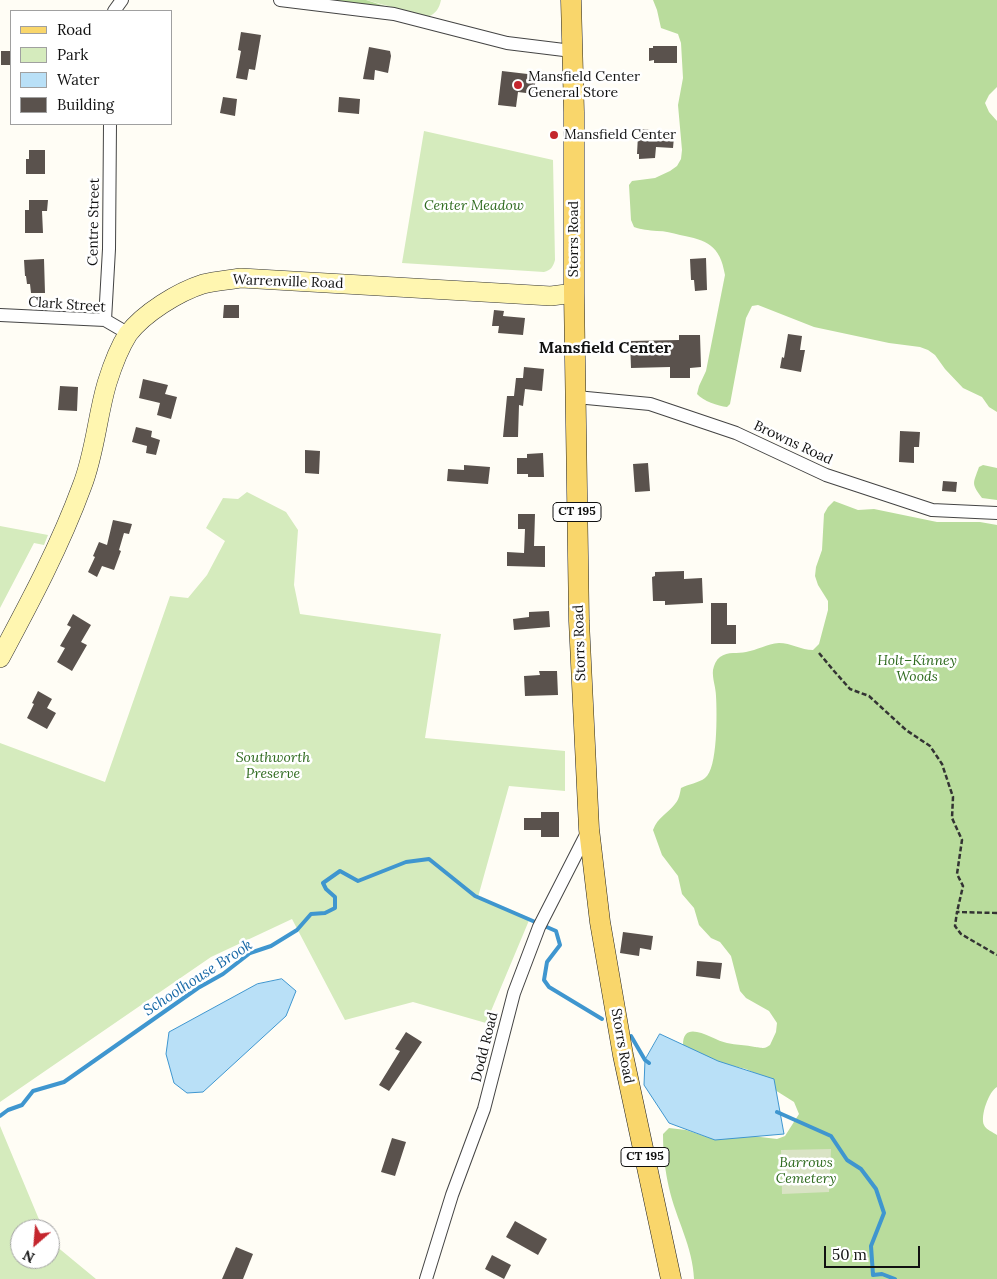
<!DOCTYPE html>
<html>
<head>
<meta charset="utf-8">
<style>
  body { margin:0 }
  #map { position:relative; width:997px; height:1279px; overflow:hidden; background:#fffdf5; font-family:Lora,serif }
  canvas { display:block }
  .legend { position:absolute; left:10px; top:10px; width:162px; height:115px; box-sizing:border-box; background:#fff; border:1px solid #a0a0a0; margin:0; padding:6px 9px; list-style:none; font-size:15px; color:#111 }
  .legend li { display:flex; align-items:center; gap:10px; height:25px }
  .legend b { width:25px; border:1px solid #a0a0a0 }
  .north { position:absolute; left:10px; top:1219px; width:50px; height:50px; box-sizing:border-box; background:#fff; border:1px solid #a0a0a0; border-radius:50%; rotate:207deg; font-size:14px; font-weight:700; line-height:20px; text-align:center; color:#111 }
  .north::after { content:''; display:block; margin:auto; width:18px; height:22px; background:#c4262e; clip-path:polygon(50% 0,100% 100%,50% 72%,0 100%) }
  .scale { position:absolute; left:824px; top:1246px; width:96px; height:22px; box-sizing:border-box; border:2px solid #111; border-top:0; padding-left:6px; font-size:15px; line-height:18px; white-space:nowrap; color:#111; -webkit-text-stroke:4px #fff; paint-order:stroke }
</style>
</head>
<body>
<div id="map">
<canvas width="997" height="1279"></canvas>
<ul class="legend">
<li><b style="height:6px;background:#f9d66b"></b>Road</li>
<li><b style="height:14px;background:#d5ebbd"></b>Park</li>
<li><b style="height:14px;background:#b9e0f7"></b>Water</li>
<li><b style="height:14px;background:#5a524d"></b>Building</li>
</ul>
<div class="north">N</div>
<div class="scale">50 m</div>
</div>
<script>
const g = document.querySelector('canvas').getContext('2d');
g.lineJoin = 'round';
function fill(path, color) {
  g.fillStyle = color;
  g.fill(path, 'evenodd');
}
function trace(path, color, width, dash) {
  g.strokeStyle = color;
  g.lineWidth = width;
  g.lineCap = dash ? 'butt' : 'round';
  g.setLineDash(dash || []);
  g.stroke(path);
}
function label(font, color, halo, rows, align = 'center') {
  g.font = font + ' Lora,serif';
  g.lineWidth = 5;
  g.setLineDash([]);
  g.textBaseline = 'middle';
  g.strokeStyle = halo;
  g.fillStyle = color;
  for (const [text, x, y, turn = 0] of rows) {
    g.save();
    g.translate(x, y);
    g.rotate((+turn || 0) * Math.PI / 180);
    g.textAlign = isNaN(turn) ? turn : align;
    if (halo) g.strokeText(text, 0, 0);
    g.fillText(text, 0, 0);
    g.restore();
  }
}
fill(new Path2D(`
  M366,0H441C439,9 436,13 428,17Z
  M424,131L553,160L555,260C553,267 551,270 544,272L402,263Z
  M247,492L286,512L298,530L294,585L300,614L441,634L425,738L565,751V791L509,786L478,897L530,918L486,1023L413,1002L345,1020L292,919L211,957L0,1102V743L105,782L170,596L188,598L207,575L225,541L206,528L223,498L238,499Z
  M0,526L48,535L44,545L34,543L0,608Z
  M0,1126L43,1229H20V1259H50V1241L96,1279H0Z`), '#d5ebbd');
fill(new Path2D(`
  M331,0H366L388,7Z
  M653,0H997V87L989,95L985,103L989,112L997,121V412L989,407L982,397L963,388L945,369L935,355L928,350L920,347L889,343L814,327L758,305L752,306L746,318L730,404L727,407C718,406 703,401 697,394L699,386L706,371L725,275C720,245 707,240 680,235C672,233 665,231 657,231C648,230 642,230 634,227L631,220L629,185L632,181L655,178L670,171L677,166L681,159L682,150L678,105L683,78L681,43L678,34L661,28L657,10Z
  M983,465L997,468V500L982,498C971,483 973,484 979,467Z
  M834,501L858,510L874,509L937,522H980L997,525V1087C989,1091 980,1116 984,1125C986,1130 993,1132 997,1135V1279H694C693,1247 676,1219 669,1188C665,1171 663,1152 663,1134L669,1128L686,1130L710,1138L744,1135L777,1139L785,1136L799,1114L794,1102L775,1090L763,1077L746,1069L716,1062L683,1045C683,1017 714,1041 727,1043C736,1045 746,1045 755,1047C756,1047 762,1048 763,1048C766,1048 768,1046 770,1045L776,1032L777,1023L769,1011L746,998L740,991L731,956L720,942L711,938L699,925L694,908L682,894L678,876L662,855L653,830C658,817 667,814 675,804C679,800 680,793 681,788C688,784 699,783 705,778C718,769 717,712 716,696C716,688 712,678 713,670C714,665 716,660 720,657C728,651 738,654 746,652C757,650 767,644 779,643C791,643 801,650 813,650L819,644L828,610V601L818,585L815,576L816,567L822,550L824,514L828,507Z`), '#b9dc9c');
fill(new Path2D(`
  M831,1149L829,1192L782,1194L781,1150Z`), '#d9e3c4');
const water = new Path2D(`
  M282,979L296,991L286,1016L203,1092L187,1093L174,1083L166,1054L169,1032L257,984Z
  M660,1034L718,1061L774,1079L784,1134L715,1140L669,1123L644,1085L645,1060Z`);
fill(water, '#b9e0f7');
trace(water, '#3f96cf', 1);
trace(new Path2D(`
  M631,1036L645,1060L649,1063
  M777,1112L831,1136L847,1160L861,1169L876,1189L884,1213L871,1246L873,1275L882,1274L895,1279
  M0,1116L8,1110L22,1105L33,1091L64,1082L198,988L223,974L250,953L271,946L297,930L311,914L325,913L335,908V897L326,889L323,883L340,871L358,881L406,862L429,859L475,896L556,931L560,945L547,962L544,980L549,987L602,1019`), '#3f96cf', 4);
fill(new Path2D(`
  M241,32L261,35L255,70L249,69L247,80L236,78L241,51L238,50Z
  M653,46H677V63H654V60L649,61V48H653Z
  M369,47L390,51L391,56L388,73L375,70L374,80L363,79Z
  M1,51H11V65H1Z
  M502,71L536,75L534,94L518,92L516,107L498,105Z
  M223,97L237,99L235,116L220,113Z
  M339,97L360,99L359,114L338,112Z
  M640,129L650,130V135L674,137L673,148L656,147L655,158L639,159V154H637L638,135L640,136Z
  M29,150H45V174H26V159H29Z
  M29,200H48L47,211H42L43,233H25V210H29Z
  M706,258L707,290L695,291L694,280H691L690,259Z
  M44,259L45,293H31L30,284H27L26,276H25L24,260Z
  M224,305H239V318H223Z
  M494,310L504,311L503,316L525,318L523,335L498,333L499,326H492Z
  M788,334L802,336L800,350H805L801,372L780,368L782,357L784,358Z
  M679,335H700L701,367L690,368V378H670V367L631,368L630,341L679,340Z
  M524,367L544,369L542,391L525,389L523,406L519,405L518,437H503L507,396H514L516,378H523Z
  M143,379L168,385L165,394L177,397L171,419L157,415L160,403L139,398Z
  M60,386L78,387L77,411L58,410Z
  M136,427L152,431L151,437L160,440L156,455L146,453L147,446L132,442Z
  M900,431L920,432L919,447H914V463L899,462Z
  M305,450L320,451L319,474L305,473Z
  M543,453L544,477H528V474H517V458H527V454Z
  M648,463L650,491L635,492L633,464Z
  M464,465L490,467L488,484L447,481L448,469L464,470Z
  M943,481L957,482L956,492L942,491Z
  M518,514H535L534,546H545V567L507,566V552L524,553L525,529H518Z
  M113,520L132,524L129,534L124,533L119,550L121,551L114,570L102,566L97,577L88,572L95,557L93,556L99,542L107,545Z
  M684,571V579L702,578L703,603L665,605V601H653L652,577L655,576V572Z
  M711,603H727V625H736V644H711Z
  M549,611L550,627L514,630L513,619L529,617V612Z
  M73,614L91,625L81,642L87,645L72,671L57,662L65,648L60,646L71,627L67,625Z
  M539,671H557L558,695L525,696L524,676L540,675Z
  M38,691L52,699L47,708L56,713L47,729L27,718L34,704L32,703Z
  M541,812H559V837H541V830H524V818H541Z
  M623,932L653,936L651,950L640,948L639,956L620,953Z
  M697,961L722,963L720,979L696,976Z
  M406,1032L422,1042L389,1091L379,1085L400,1051L395,1049Z
  M392,1138L406,1142L395,1176L381,1172Z
  M515,1221L547,1239L538,1255L506,1237Z
  M236,1247L253,1254L243,1279H222Z
  M492,1255L511,1265L504,1279L485,1269Z`), '#5a524d');
const minor = new Path2D(`
  M280,0L394,14L507,43L572,51
  M114,11L122,0
  M0,315L105,320L129,334
  M105,320L109,249L110,124
  M576,397L650,404L736,433L826,475L932,510L997,513
  M426,1279L452,1195L484,1109L514,993L539,927L588,831`);
const secondary = new Path2D(`
  M0,658C30,602 60,546 82,486C95,453 97,417 107,383C112,367 119,348 128,334C144,313 178,292 203,284C215,281 228,280 241,278L551,296L574,293`);
const primary = new Path2D(`
  M571,0L574,112V293L579,621L589,829L600,922L623,1055L671,1279`);
trace(minor, '#444', 14);
trace(secondary, '#333', 20);
trace(primary, '#222', 21);
trace(new Path2D(`
  M819,653L834,671L850,689L869,696L906,730L930,746L942,764L953,797L952,818L962,840L957,874L963,886L957,912
  M997,913L957,912L955,926L961,934L997,955`), '#333', 2.5, [5, 2.5]);
trace(minor, '#fff', 12);
trace(secondary, '#fff6b0', 19);
trace(primary, '#f9d66b', 20);
for (const [x, y, r, color] of [
  [518,85,5,"#c4262e"],
  [554,135,5,"#c4262e"]
]) {
  const dot = new Path2D();
  dot.arc(x, y, r, 0, 2 * Math.PI);
  g.fillStyle = color;
  g.fill(dot);
  trace(dot, '#fff', 2);
}
for (const [x, y, w] of [
  [577,512,48],
  [645,1157,48]
]) {
  const box = new Path2D();
  box.roundRect(x - w / 2, y - 9.5, w, 19, 4);
  g.fillStyle = '#fff';
  g.fill(box);
  trace(box, '#111', 1);
}
label('bold 12px', '#111', null, [
  ["CT 195",577,512],
  ["CT 195",645,1157]
]);
label('14px', '#111', '#fff', [
  ["Mansfield Center",528,77],
  ["General Store",528,93],
  ["Mansfield Center",564,135]
], 'left');
label('italic 14px', '#2f6b1f', '#fff', [
  ["Center Meadow",474,206],
  ["Holt–Kinney",917,661],
  ["Woods",917,677],
  ["Southworth",273,758],
  ["Preserve",273,774],
  ["Barrows",806,1163],
  ["Cemetery",806,1179]
]);
label('14px', '#111', '#fff', [
  ["Centre Street",94,222,-89],
  ["Storrs Road",574,239,-90],
  ["Warrenville Road",288,282,2],
  ["Clark Street",67,305,4],
  ["Browns Road",793,443,25],
  ["Storrs Road",580,643,-92],
  ["Storrs Road",622,1046,80],
  ["Dodd Road",485,1047,-76]
]);
label('italic 15px', '#1768a6', '#fff', [
  ["Schoolhouse Brook",198,978,-33]
]);
label('bold 16px', '#111', '#fff', [
  ["Mansfield Center",605,348]
]);
</script>
</body>
</html>
